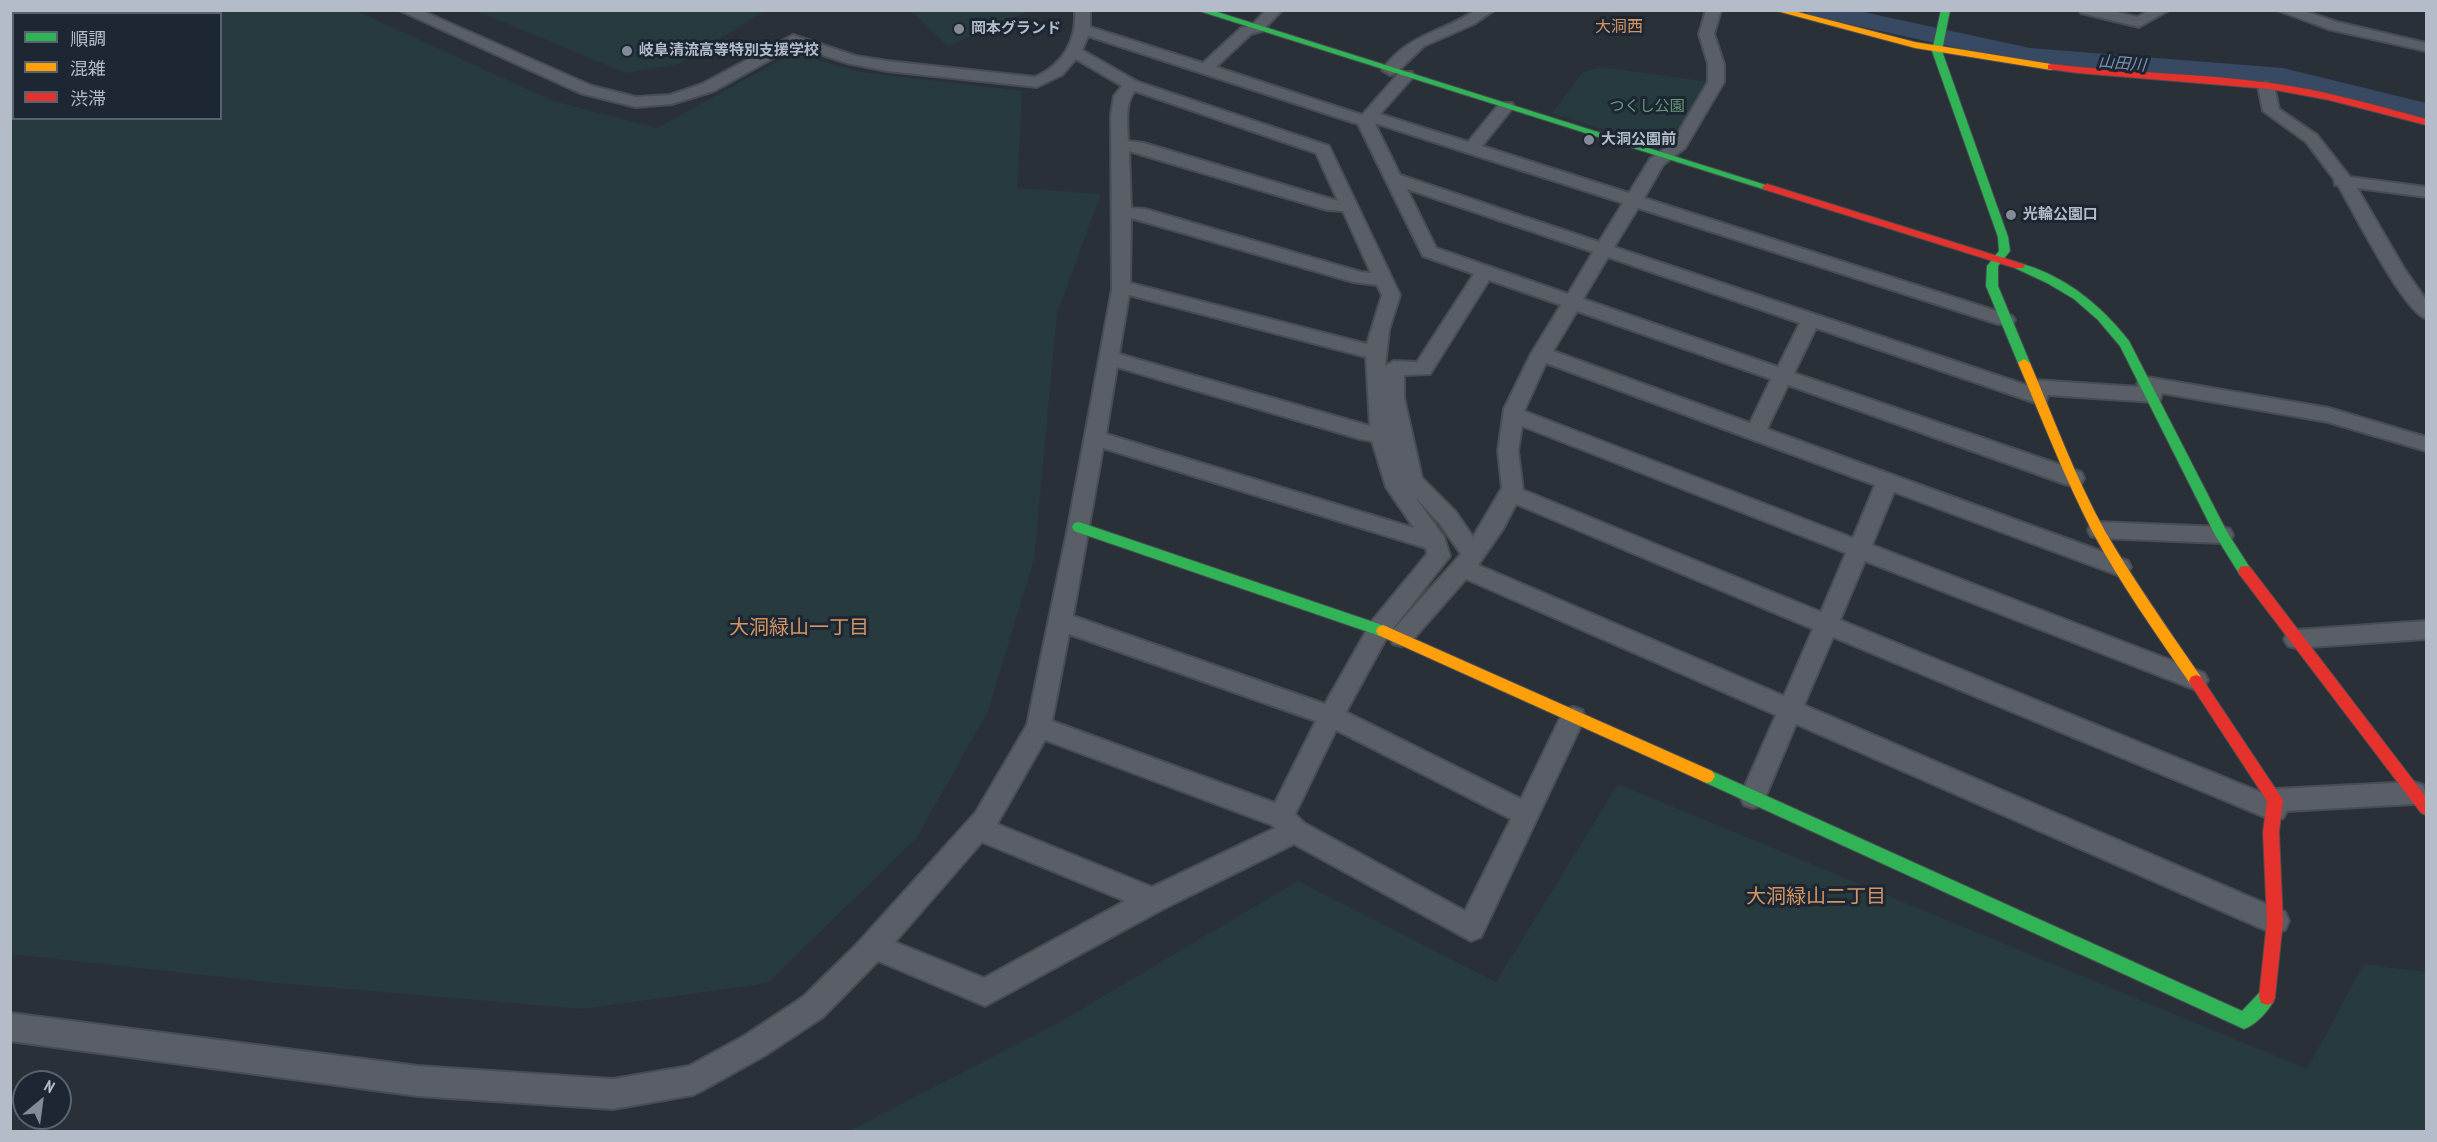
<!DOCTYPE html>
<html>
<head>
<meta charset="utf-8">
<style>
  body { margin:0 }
  #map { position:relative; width:2437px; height:1142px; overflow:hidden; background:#2a3038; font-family:"PT Sans Narrow","Noto Sans JP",sans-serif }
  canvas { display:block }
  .frame { position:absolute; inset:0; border:12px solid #b4bcc9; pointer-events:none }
  .legend { position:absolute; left:12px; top:12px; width:210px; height:108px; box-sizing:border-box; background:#1d2633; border:2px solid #59626f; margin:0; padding:8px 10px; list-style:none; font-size:18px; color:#b4bcc9 }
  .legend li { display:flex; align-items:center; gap:12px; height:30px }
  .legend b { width:30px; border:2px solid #59626f }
  .north { position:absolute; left:12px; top:1070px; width:60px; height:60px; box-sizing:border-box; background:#1d2633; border:2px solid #59626f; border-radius:50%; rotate:29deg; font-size:16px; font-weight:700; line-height:24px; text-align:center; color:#b4bcc9 }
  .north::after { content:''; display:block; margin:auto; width:21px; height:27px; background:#848b96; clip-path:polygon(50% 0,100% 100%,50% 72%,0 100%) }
</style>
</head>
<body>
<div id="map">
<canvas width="2437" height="1142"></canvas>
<div class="frame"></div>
<ul class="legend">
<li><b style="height:8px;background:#30b455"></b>順調</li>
<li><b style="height:8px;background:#ff9f0a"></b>混雑</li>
<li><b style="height:8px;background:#e5322d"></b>渋滞</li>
</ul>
<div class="north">N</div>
</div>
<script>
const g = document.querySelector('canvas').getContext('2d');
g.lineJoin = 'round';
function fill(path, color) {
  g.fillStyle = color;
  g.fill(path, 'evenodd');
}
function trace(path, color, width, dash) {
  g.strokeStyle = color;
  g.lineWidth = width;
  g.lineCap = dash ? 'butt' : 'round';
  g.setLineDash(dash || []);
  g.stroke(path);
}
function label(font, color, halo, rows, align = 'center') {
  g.font = font + ' "PT Sans Narrow","Noto Sans JP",sans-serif';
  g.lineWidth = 6;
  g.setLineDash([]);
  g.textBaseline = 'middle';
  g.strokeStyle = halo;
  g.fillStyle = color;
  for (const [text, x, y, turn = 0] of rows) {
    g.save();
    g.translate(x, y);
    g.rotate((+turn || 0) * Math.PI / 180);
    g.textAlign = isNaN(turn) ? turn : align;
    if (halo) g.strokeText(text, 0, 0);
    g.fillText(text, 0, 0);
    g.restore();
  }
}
fill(new Path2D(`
  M11,10L357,11L553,101L657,128L793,53L860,72L1022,91L1017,188L1101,194L1057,313L1034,559L988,711L917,837L768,983L583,1009L277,983L11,954ZM14,14H220V118H14Z
  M477,11H765L679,64L626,73Z
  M911,11H1029L948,46Z
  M1602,67L1709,82L1669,150L1552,113L1583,72Z
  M1618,784L2307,1069L2364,964L2426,972V1131H849L1058,1023L1298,881L1496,982Z`), '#273a3e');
fill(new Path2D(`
  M1805,10H1854L2030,48L2283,68L2426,103V119L2283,84L2030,64L1817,17L1808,15Z`), '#384963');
const street = new Path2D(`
  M399,10H420L592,86L636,97L670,95L702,84L793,35L856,56L887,61L1035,77C1063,65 1077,40 1075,10H1090V27L1203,63L1241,28L1252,25L1266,10H1282L1262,31L1251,34L1216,67L1362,115L1400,72H1412L1414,75L1412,78L1380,114L1468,142L1500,103H1512L1514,106L1482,146L1629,193L1650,159L1672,143L1708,82V64L1699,34L1706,10H1721L1714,34L1724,64V82L1685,148L1663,165L1644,198L2012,316L2015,320L2012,324H1998L1638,208L1614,247L2026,385L2035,380L2139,387L2137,384L2140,379L2147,377L2329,408L2426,437V451L2328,422L2162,393L2160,400L2153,402L2048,395L2046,402L2039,404L1816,328L1794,373L2081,472L2084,478L2081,484L2073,486L2065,484L1788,385L1767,429L2128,561L2131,567L2128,573L2120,576L1894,492L1872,545L2204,673L2208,680L2204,687L2196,690L2188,687L1865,561L1840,620L2265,794L2275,789L2414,782L2423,785L2426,794L2423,801L2414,804L2287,811L2283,818L2274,821L1833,637L1804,705L2285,912L2289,921L2285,930L2275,934L2265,930L1796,724L1762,805L1753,808L1744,805L1740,797L1776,715L1466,579L1409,644L1401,646L1393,644L1389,637L1393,630L1461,554L1440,524L1415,497L1444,537L1450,556L1388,635L1346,712L1521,799L1564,710L1573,707L1582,710L1585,717L1481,937L1471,941L1294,844L1163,909L985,1006L878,961L823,1017L764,1056L703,1090L693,1095L613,1109L418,1096L10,1041V1013L418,1066L613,1079L689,1066L744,1036L803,997L856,945L976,812L1027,725L1068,527L1112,289L1111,115L1114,96L1122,86L1076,59L1062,75L1037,87L887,71L847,63L795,46L714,91L672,104L636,107L580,93ZM1088,36L1358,124L1423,256L1474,274L1417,362L1394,361L1385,366L1389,330L1400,295L1329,146L1138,82L1082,50ZM1135,91L1316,153L1338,201L1144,143L1128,141C1128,125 1124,104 1135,91ZM1375,124H1378L1623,203L1599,242L1400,175ZM1129,151L1327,210L1343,211L1371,273L1361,272L1145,209L1131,208ZM1407,189L1593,252L1568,294L1436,248ZM1131,218L1353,282L1377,285L1382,295L1367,344L1130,283ZM1608,257L1800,323L1778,367L1583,299ZM1489,280L1561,305L1531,354L1504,409L1498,451L1502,488L1473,537L1456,512L1422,478L1404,398V375L1430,374ZM1129,295L1366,357L1370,426L1119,354ZM1577,311L1771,379L1750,423L1553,351ZM1546,363L1875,485L1853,538L1524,411ZM1117,367L1360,439L1372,441L1386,487L1414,528L1106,434ZM1522,426L1846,553L1821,612L1523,490L1518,451ZM1103,448L1426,548L1427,554L1372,621L1325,704L1073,616ZM1516,504L1813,629L1784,696L1478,565L1503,529ZM1069,634L1316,721L1275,803L1052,721ZM1336,730L1511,819L1465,911L1304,823L1295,814ZM1045,740L1272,825L1275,828L1152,887L997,824ZM982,842L1125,901L984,978L895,942Z
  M1476,10H1494L1474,24L1424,46L1396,73L1390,75L1382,70C1409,33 1442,33 1476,10Z
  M2079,10H2108L2137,17L2150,10H2169L2139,27L2081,13Z
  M2277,10H2301L2337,22L2426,43V51L2328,29Z
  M2266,81L2274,86L2279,109L2317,135L2350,177L2426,187V197L2357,188L2405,270L2426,300V318C2405,314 2352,209 2338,185H2335L2334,179L2306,142L2263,111L2258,86Z
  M2099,522L2222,527L2230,529L2233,535L2230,541L2222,543L2099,538L2091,536L2088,530L2091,524Z
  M2426,621V639L2296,648L2288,646L2284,639L2288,632L2296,630Z`);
const fast = new Path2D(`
  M1196,10H1211L1772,187L1767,190L1763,189Z
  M1941,10H1950L1942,51L2008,237L2010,251L1998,266V286L2030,363L2024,367L2018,363L1986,286L1987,266L1999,251L1998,237L1932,51Z
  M2019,263C2064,275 2101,305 2129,341L2227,532L2252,571L2250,575H2240L2215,535L2120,346L2098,320L2074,299L2047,283L2015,268V264Z
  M1079,522L1388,627L1390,631L1388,635L1383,637L1074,531L1072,527L1074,523Z
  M1707,769L2242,1011L2261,991L2267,989L2273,991L2275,997C2271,1009 2256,1025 2244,1029L1702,781L1699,776L1702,771Z`);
const slow = new Path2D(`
  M1773,10H1790L1915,42L2051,64L2056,67L2051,70L1915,48Z
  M2024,359L2030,363C2054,419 2075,477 2105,531C2134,581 2168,629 2201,677L2203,681L2201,685L2196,687L2191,685C2157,635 2121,585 2092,531C2064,477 2042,419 2018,363Z
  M1383,625L1712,771L1715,776L1712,781L1707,783L1702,781L1378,635L1376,631L1378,627Z`);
const jam = new Path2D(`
  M2051,64C2124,73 2198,73 2270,83C2323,90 2375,105 2426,119V125L2329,100L2270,89L2078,73L2048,69V65Z
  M1767,184L2023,264L2025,266L2023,268H2015L1763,189L1762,187Z
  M2245,566L2250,567L2426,797V815L2421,813L2240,575L2238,571L2240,567Z
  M2196,675L2201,677L2283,800L2279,832L2283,921L2275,997L2273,1003L2267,1005L2261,1003L2259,997L2267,921L2263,832L2267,801L2191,685L2189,681L2191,677Z`);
trace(street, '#484c53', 4);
trace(fast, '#484c53', 2);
trace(slow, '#484c53', 2);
trace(jam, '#484c53', 2);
fill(street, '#5a5e66');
fill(fast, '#30b455');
fill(slow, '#ff9f0a');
fill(jam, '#e5322d');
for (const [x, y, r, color] of [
  [959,29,6,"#848b96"],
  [627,51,6,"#848b96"],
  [1589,140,6,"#848b96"],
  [2011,215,6,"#848b96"]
]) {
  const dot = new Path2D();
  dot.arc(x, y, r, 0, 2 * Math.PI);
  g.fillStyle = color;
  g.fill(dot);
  trace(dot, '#1d2633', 2);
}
label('bold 15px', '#b4bcc9', '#1d2633', [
  ["岡本グランド",971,29],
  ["岐阜清流高等特別支援学校",639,51],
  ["大洞公園前",1601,140],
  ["光輪公園口",2023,215]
], 'left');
label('15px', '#6b9a76', '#1d2633', [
  ["つくし公園",1647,107]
]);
label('16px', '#d59563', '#1d2633', [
  ["大洞西",1619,27]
]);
label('italic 16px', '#7c92b1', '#1d2633', [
  ["山田川",2122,64,5]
]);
label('20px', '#d59563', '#1d2633', [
  ["大洞緑山一丁目",799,628],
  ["大洞緑山二丁目",1816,897]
]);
</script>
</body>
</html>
